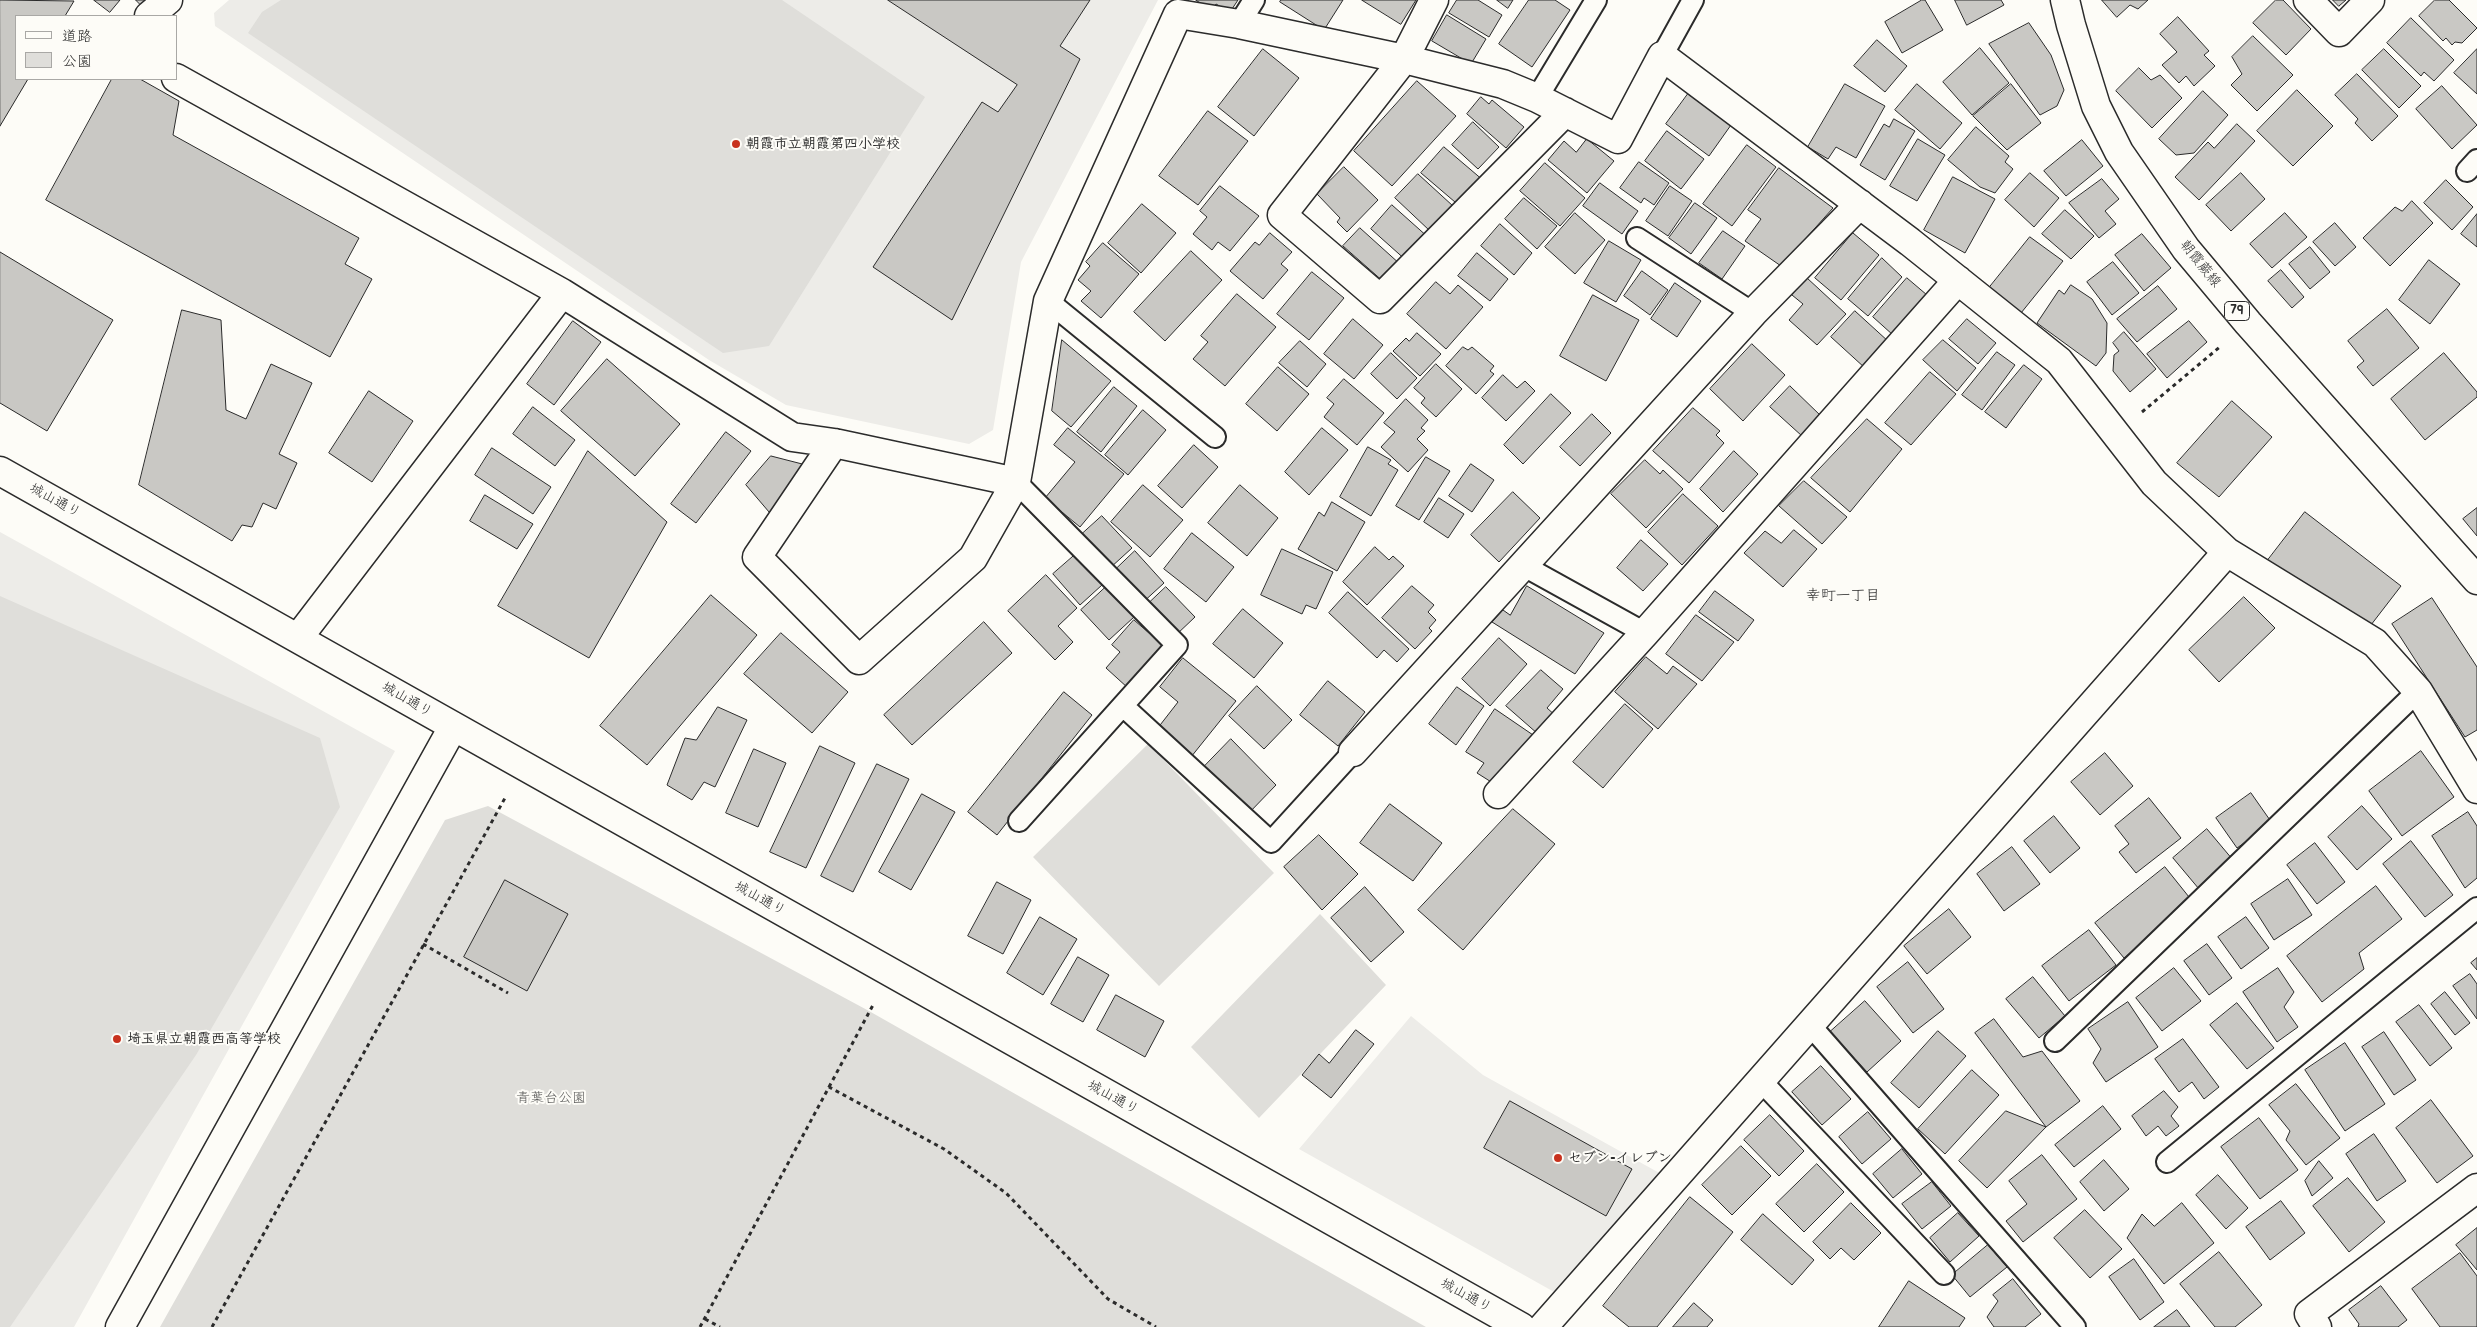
<!DOCTYPE html>
<html>
<head>
<meta charset="utf-8">
<style>
  body { margin:0 }
  #map { position:relative; width:2477px; height:1327px; overflow:hidden; background:#fdfcf7; font-family:"Balsamiq Sans","Klee One",sans-serif }
  canvas { display:block }
  .legend { position:absolute; left:15px; top:15px; width:162px; height:65px; box-sizing:border-box; background:#fdfcf7; border:1px solid #a9a8a5; margin:0; padding:6px 9px; list-style:none; font-size:15px; color:#2b2b2b }
  .legend li { display:flex; align-items:center; gap:10px; height:25px }
  .legend b { width:25px; border:1px solid #a9a8a5 }
</style>
</head>
<body>
<div id="map">
<canvas width="2477" height="1327"></canvas>
<ul class="legend">
<li><b style="height:6px;background:#fdfcf7"></b>道路</li>
<li><b style="height:14px;background:#dfdeda"></b>公園</li>
</ul>
</div>
<script>
const g = document.querySelector('canvas').getContext('2d');
g.lineJoin = 'round';
function fill(path, color) {
  g.fillStyle = color;
  g.fill(path, 'evenodd');
}
function trace(path, color, width, dash) {
  g.strokeStyle = color;
  g.lineWidth = width;
  g.lineCap = dash ? 'butt' : 'round';
  g.setLineDash(dash || []);
  g.stroke(path);
}
function label(font, color, halo, rows, align = 'center') {
  g.font = font + ' "Balsamiq Sans","Klee One",sans-serif';
  g.lineWidth = 4;
  g.setLineDash([]);
  g.textBaseline = 'middle';
  g.strokeStyle = halo;
  g.fillStyle = color;
  for (const [text, x, y, turn = 0] of rows) {
    g.save();
    g.translate(x, y);
    g.rotate((+turn || 0) * Math.PI / 180);
    g.textAlign = isNaN(turn) ? turn : align;
    if (halo) g.strokeText(text, 0, 0);
    g.fillText(text, 0, 0);
    g.restore();
  }
}
fill(new Path2D(`
  M229,0H1158L1021,262L993,430L969,444L786,405L709,360L215,26L214,13Z
  M0,532L395,751L74,1327H0Z
  M1411,1016L1483,1075L1663,1175L1556,1293L1299,1149Z`), '#edece8');
fill(new Path2D(`
  M281,0H782L925,97L769,346L723,353L248,33L262,12Z
  M0,596L320,738L340,807L196,1055L10,1327H0Z
  M1148,744L1274,873L1159,986L1033,857Z
  M488,806L869,1011L1426,1327H160L445,820Z
  M1320,914L1386,985L1259,1118L1191,1047Z`), '#dfdeda');
const building = new Path2D(`
  M0,0L74,1L65,16H16V79H28L0,126Z
  M94,0H120L110,12Z
  M136,0H159L147,11Z
  M888,0H1090L1060,46L1080,59L952,320L873,267L982,102L998,112L1017,85Z
  M1196,0H1238L1230,12L1216,4L1212,10Z
  M1281,0H1343L1324,30L1280,2Z
  M1362,0H1416L1401,24Z
  M1457,0H1478L1502,15L1489,37L1449,13Z
  M1497,0H1513L1508,8Z
  M1529,0H1555L1570,10L1532,67L1499,44Z
  M1922,0H1925L1943,30L1902,53L1885,22Z
  M1955,0H2001L2004,5L1967,25Z
  M2102,0H2148L2138,9L2130,5L2117,17Z
  M2276,0H2283L2311,29L2286,55L2253,23Z
  M2333,0H2346L2339,6Z
  M2435,0H2449L2477,28L2462,43L2455,42L2452,45L2446,38L2443,41L2419,16Z
  M1447,15L1486,39L1471,64L1432,41Z
  M2178,17L2209,51L2204,55L2215,66L2194,86L2186,76L2179,83L2162,65L2177,52L2160,34Z
  M2411,18L2454,60L2434,81L2424,72L2421,76L2387,43Z
  M2029,23L2051,55L2064,90L2057,106L2040,115L1989,44Z
  M2253,36L2293,75L2257,111L2231,85L2242,74L2232,57Z
  M1877,40L1907,66L1885,92L1854,66Z
  M1980,48L2009,83L1972,115L1943,82Z
  M1263,49L1299,78L1254,136L1218,107Z
  M2384,49L2421,86L2399,108L2362,70Z
  M2477,49V94L2454,73Z
  M2139,68L2151,80L2160,75L2182,98L2152,128L2116,91Z
  M2357,74L2398,116L2372,141L2355,123L2358,119L2335,95Z
  M112,79H140L179,101L173,135L359,238L345,264L372,279L330,357L46,200Z
  M1417,81L1456,116L1392,186L1354,151Z
  M1845,84L1885,106L1856,158L1836,147L1828,159L1808,147Z
  M1917,84L1962,123L1940,149L1895,110Z
  M2011,84L2041,123L2007,150L1973,116Z
  M2442,86L2477,125L2452,149L2416,109Z
  M2297,90L2333,126L2293,166L2257,131Z
  M2203,91L2228,115L2194,153L2176,155L2159,139Z
  M1688,94L1731,125L1709,156L1666,124Z
  M1481,97L1489,104L1492,100L1524,127L1506,148L1467,114Z
  M1208,111L1248,141L1198,205L1159,176Z
  M1894,119L1915,131L1885,180L1860,165L1884,124L1889,127Z
  M1473,122L1499,147L1478,169L1452,145Z
  M2237,124L2255,141L2199,200L2175,177L2208,142L2214,148Z
  M1976,127L2009,156L2005,162L2013,169L1995,193L1980,187L1948,160Z
  M1667,131L1704,159L1681,189L1645,161Z
  M1587,139L1614,161L1587,193L1548,160L1564,141L1576,152Z
  M1918,139L1945,155L1917,201L1890,186Z
  M2082,140L2103,166L2066,196L2044,171Z
  M1747,145L1776,167L1732,226L1703,204Z
  M1444,147L1484,181L1462,208L1421,173Z
  M1639,162L1669,183L1654,205L1644,198L1641,203L1620,188Z
  M1545,163L1585,198L1560,226L1520,191Z
  M1344,167L1378,200L1347,232L1337,222L1340,218L1317,194Z
  M1779,168L1833,208L1781,266L1745,241L1761,219L1748,210Z
  M2030,173L2059,198L2034,227L2005,200Z
  M2241,173L2265,199L2231,231L2206,205Z
  M1418,174L1453,206L1430,231L1395,198Z
  M1953,177L1995,199L1965,253L1924,230Z
  M2102,179L2119,199L2105,211L2116,224L2099,238L2069,203Z
  M2446,180L2473,207L2452,230L2424,203Z
  M1600,183L1638,211L1622,234L1583,206Z
  M1220,186L1259,216L1230,251L1218,242L1212,250L1193,234L1207,217L1200,211Z
  M1670,186L1692,201L1668,236L1646,221Z
  M1524,198L1557,226L1537,249L1505,219Z
  M2412,201L2433,223L2390,266L2363,238L2395,207L2402,211Z
  M1695,203L1717,218L1691,254L1669,238Z
  M1142,204L1176,233L1141,273L1108,243Z
  M1392,205L1429,238L1408,262L1371,229Z
  M2065,210L2094,236L2071,259L2042,234Z
  M1575,213L1605,240L1575,274L1545,247Z
  M2285,213L2307,237L2272,268L2250,244Z
  M2477,214V247L2461,234Z
  M2335,223L2356,247L2335,266L2313,242Z
  M1500,224L1532,253L1514,275L1481,246Z
  M1360,228L1401,265L1385,283L1343,246Z
  M1723,231L1745,246L1722,279L1699,263Z
  M1270,233L1292,252L1281,264L1288,270L1263,299L1230,271L1255,242L1259,245Z
  M1853,233L1879,255L1841,300L1815,278Z
  M2142,234L2171,268L2144,291L2115,255Z
  M2030,237L2063,261L2021,313L1989,288Z
  M1609,241L1641,260L1616,302L1584,283Z
  M1103,243L1139,274L1101,318L1081,301L1091,291L1078,280L1090,266L1086,262Z
  M2310,247L2330,272L2310,289L2289,264Z
  M1191,251L1222,280L1165,341L1134,312Z
  M0,252L113,320L47,431L0,403Z
  M1477,253L1508,279L1490,301L1458,276Z
  M1882,258L1902,277L1868,316L1848,299Z
  M2429,260L2460,284L2430,324L2399,300Z
  M2113,262L2139,293L2112,315L2087,282Z
  M2281,270L2304,297L2292,308L2268,281Z
  M1642,271L1668,290L1650,315L1624,296Z
  M1312,272L1344,298L1309,340L1277,314Z
  M1807,278L1846,314L1817,345L1789,320L1803,304L1792,295Z
  M1907,278L1927,295L1893,335L1873,317Z
  M1436,282L1450,294L1458,285L1483,307L1446,349L1407,314Z
  M1675,283L1701,301L1677,337L1651,319Z
  M2071,285L2092,299L2107,323L2106,353L2096,366L2037,323L2059,290L2064,294Z
  M2158,286L2177,309L2137,342L2117,319Z
  M1237,294L1276,327L1225,386L1193,359L1208,342L1201,336Z
  M1593,295L1639,320L1606,381L1560,356Z
  M2387,309L2419,348L2373,386L2357,367L2364,361L2348,341Z
  M182,310L221,320L226,410L246,419L271,364L312,383L279,454L297,463L276,509L263,503L252,527L242,525L232,541L139,485Z
  M1855,311L1889,342L1865,368L1831,337Z
  M1353,319L1383,345L1354,379L1324,354Z
  M1967,319L1996,343L1978,364L1949,339Z
  M573,321L601,342L554,405L527,384Z
  M2189,321L2207,342L2167,378L2147,354Z
  M2124,332L2156,369L2130,392L2113,371L2114,355L2119,351L2113,343Z
  M1417,333L1441,354L1420,376L1393,351L1406,338L1409,341Z
  M1062,340L1111,381L1071,427L1052,411Z
  M1943,340L1976,368L1957,391L1923,360Z
  M1300,341L1326,364L1307,387L1279,363Z
  M1752,344L1785,375L1743,421L1710,389Z
  M1463,347L1468,350L1472,347L1494,366L1490,371L1494,374L1476,394L1446,366Z
  M1997,352L2015,365L1982,410L1962,395Z
  M1391,353L1417,378L1397,399L1371,374Z
  M2444,353L2477,392V397L2425,440L2391,399Z
  M607,359L680,424L635,476L561,411Z
  M1436,364L1462,389L1436,417L1421,403L1425,398L1414,388Z
  M2024,365L2042,379L2006,428L1985,412Z
  M1278,367L1309,394L1277,431L1246,404Z
  M1930,372L1956,394L1911,445L1885,423Z
  M1503,375L1517,388L1525,381L1535,391L1506,421L1482,398Z
  M1344,379L1384,413L1357,445L1324,417L1334,404L1327,398Z
  M1790,386L1821,416L1802,436L1770,407Z
  M1114,387L1137,406L1101,452L1077,432Z
  M369,391L413,421L372,482L329,453Z
  M1551,394L1571,413L1523,464L1504,445Z
  M1406,399L1428,420L1421,428L1425,431L1417,439L1428,450L1408,472L1381,447L1395,432L1384,423Z
  M2232,401L2272,437L2219,497L2177,463Z
  M533,407L575,440L555,466L513,434Z
  M1693,408L1720,431L1716,435L1724,443L1689,483L1653,451Z
  M1143,410L1166,430L1128,475L1105,455Z
  M1592,414L1611,433L1580,466L1560,447Z
  M1867,419L1902,449L1850,512L1811,478Z
  M1068,428L1124,474L1080,527L1045,498L1075,462L1054,445Z
  M1322,428L1348,450L1309,495L1285,472Z
  M726,432L751,451L696,523L671,504Z
  M1194,445L1218,467L1182,508L1158,486Z
  M1368,447L1391,460L1388,464L1398,470L1371,516L1340,497Z
  M492,448L551,487L533,514L475,475Z
  M588,451L667,522L589,658L498,606Z
  M1734,451L1758,474L1723,512L1700,489Z
  M771,456L810,466L775,519L746,485Z
  M1426,457L1450,471L1419,520L1396,506Z
  M1645,460L1660,474L1663,470L1683,489L1646,528L1611,494Z
  M1471,464L1494,480L1472,512L1449,496Z
  M1804,481L1847,517L1822,544L1779,506Z
  M1143,485L1183,520L1150,557L1111,522Z
  M1240,485L1278,518L1247,556L1208,523Z
  M1513,492L1540,518L1499,562L1471,535Z
  M1683,494L1718,526L1682,565L1648,532Z
  M485,495L533,524L517,549L470,521Z
  M1439,498L1464,514L1448,538L1424,522Z
  M1332,502L1365,522L1337,571L1298,549L1319,512L1324,516Z
  M2477,508V536L2463,519Z
  M2305,512L2401,586L2364,634L2268,560Z
  M1102,516L1132,548L1110,568L1081,535Z
  M1794,530L1817,549L1783,587L1744,553L1765,531L1781,543Z
  M1192,533L1234,567L1206,602L1164,569Z
  M1641,540L1668,564L1643,591L1617,568Z
  M1375,547L1389,560L1393,556L1404,566L1367,605L1343,582Z
  M1282,549L1333,572L1316,609L1306,605L1302,614L1261,595Z
  M1135,551L1164,583L1140,605L1112,573Z
  M1076,554L1102,585L1080,605L1053,574Z
  M1046,575L1077,608L1058,626L1073,642L1055,660L1008,611Z
  M1412,586L1434,605L1428,612L1436,620L1429,628L1432,631L1415,649L1382,618Z
  M1527,586L1604,633L1575,674L1492,622L1503,610L1510,615Z
  M1106,587L1134,617L1109,640L1081,610Z
  M1166,587L1195,617L1176,635L1148,604Z
  M1715,591L1754,620L1738,641L1699,612Z
  M1348,592L1409,649L1397,662L1384,650L1377,658L1329,613Z
  M711,595L757,635L647,765L600,726Z
  M2244,597L2275,628L2219,682L2189,650Z
  M2432,598L2477,667V730L2465,737L2392,624Z
  M1243,609L1283,643L1254,678L1213,644Z
  M1696,615L1734,642L1702,681L1666,654Z
  M1134,620L1164,646L1128,688L1106,668L1120,652L1112,645Z
  M984,622L1012,653L912,745L884,715Z
  M781,633L848,692L812,733L744,674Z
  M1499,638L1527,664L1490,706L1462,679Z
  M1646,657L1667,674L1673,666L1697,684L1658,729L1615,692Z
  M1183,658L1236,701L1191,757L1157,729L1178,702L1160,687Z
  M1541,670L1563,689L1547,708L1556,716L1538,734L1506,706Z
  M1328,681L1365,712L1338,746L1300,715Z
  M1257,686L1292,720L1264,749L1229,716Z
  M1457,687L1484,706L1456,745L1429,724Z
  M1064,692L1092,715L997,835L968,812Z
  M1625,704L1653,729L1603,788L1573,762Z
  M718,707L747,720L715,787L704,782L692,800L667,785L685,738L696,740Z
  M1495,709L1536,737L1496,785L1477,773L1484,763L1466,752Z
  M1231,739L1276,785L1246,816L1201,770Z
  M820,746L855,763L806,868L770,852Z
  M754,749L786,763L758,827L726,813Z
  M2421,751L2454,797L2402,836L2369,791Z
  M2105,753L2133,786L2100,815L2071,782Z
  M877,764L909,779L853,892L821,876Z
  M2251,793L2272,823L2237,848L2216,818Z
  M922,794L955,812L911,890L879,872Z
  M2149,798L2181,838L2136,873L2119,852L2129,844L2115,826Z
  M1390,804L1442,843L1413,881L1360,843Z
  M2362,806L2392,839L2357,870L2328,837Z
  M1513,809L1555,844L1463,950L1418,910Z
  M2468,812L2477,826V878L2465,888L2432,836Z
  M2054,816L2080,848L2050,873L2024,841Z
  M2207,829L2233,860L2199,889L2173,858Z
  M1319,835L1358,874L1322,910L1284,867Z
  M2411,841L2453,895L2425,917L2383,864Z
  M2315,843L2345,882L2317,904L2287,865Z
  M2012,847L2040,884L2004,911L1977,874Z
  M2165,867L2193,902L2124,958L2095,923Z
  M2288,879L2312,915L2274,940L2251,904Z
  M505,880L568,914L527,991L464,957Z
  M997,882L1031,900L1003,954L968,936Z
  M2376,886L2402,919L2359,953L2364,969L2322,1002L2287,956Z
  M1365,887L1404,932L1371,962L1331,918Z
  M1949,909L1971,937L1927,974L1904,946Z
  M1040,917L1077,939L1043,995L1007,973Z
  M2246,917L2269,948L2241,969L2218,937Z
  M2089,930L2116,965L2069,1001L2042,966Z
  M2207,944L2232,978L2209,995L2184,961Z
  M1078,957L1109,975L1083,1022L1051,1004Z
  M2477,958V970L2471,963Z
  M1908,962L1944,1009L1913,1033L1877,987Z
  M2174,968L2201,1001L2162,1031L2136,998Z
  M2278,968L2294,992L2284,1007L2298,1027L2277,1042L2243,992Z
  M2470,974L2477,984V1019L2453,986Z
  M2033,977L2065,1016L2039,1038L2006,999Z
  M2445,992L2470,1023L2455,1035L2431,1004Z
  M1116,995L1164,1021L1145,1057L1097,1030Z
  M1865,1001L1901,1041L1867,1072L1830,1032Z
  M2128,1002L2158,1047L2106,1082L2093,1063L2101,1049L2088,1029Z
  M2237,1003L2274,1048L2247,1069L2210,1025Z
  M2419,1005L2452,1048L2430,1066L2396,1022Z
  M1994,1019L2023,1057L2042,1051L2080,1101L2046,1127L1975,1033Z
  M1356,1030L1374,1044L1331,1098L1302,1075L1319,1054L1329,1063Z
  M1938,1031L1966,1056L1919,1108L1891,1083Z
  M2384,1032L2416,1080L2394,1095L2362,1047Z
  M2183,1039L2219,1087L2204,1099L2192,1082L2179,1092L2155,1059Z
  M2345,1043L2385,1104L2345,1131L2305,1070Z
  M1821,1066L1851,1099L1822,1125L1792,1092Z
  M1972,1070L1999,1095L1945,1154L1918,1129Z
  M2296,1084L2340,1138L2306,1165L2286,1140L2290,1131L2269,1105Z
  M2164,1091L2178,1107L2171,1116L2179,1126L2166,1136L2158,1126L2146,1136L2132,1116Z
  M2431,1100L2473,1156L2437,1183L2396,1128Z
  M1510,1101L1632,1169L1606,1216L1484,1148Z
  M2103,1106L2121,1129L2074,1167L2055,1145Z
  M2006,1111L2046,1127L1987,1188L1959,1161Z
  M1868,1112L1891,1139L1862,1164L1839,1137Z
  M1770,1115L1804,1151L1779,1176L1744,1140Z
  M2259,1118L2298,1170L2260,1199L2221,1147Z
  M2374,1134L2406,1181L2377,1201L2346,1154Z
  M1741,1146L1771,1176L1732,1215L1702,1185Z
  M1902,1149L1922,1174L1893,1198L1873,1174Z
  M2042,1155L2077,1199L2023,1242L2006,1221L2027,1204L2009,1181Z
  M2104,1160L2129,1189L2104,1211L2080,1182Z
  M2319,1161L2333,1178L2312,1196L2305,1181Z
  M1817,1164L1844,1192L1804,1232L1776,1204Z
  M2218,1175L2248,1208L2226,1229L2196,1195Z
  M2348,1178L2385,1222L2349,1252L2313,1206Z
  M1932,1182L1951,1206L1922,1229L1902,1204Z
  M1690,1197L1733,1232L1657,1327H1629L1603,1306Z
  M2281,1201L2305,1233L2270,1260L2246,1227Z
  M1851,1203L1881,1233L1854,1260L1841,1248L1830,1259L1813,1242Z
  M2182,1203L2214,1243L2164,1284L2127,1238L2142,1214L2154,1226Z
  M2085,1210L2122,1249L2090,1278L2054,1238Z
  M1958,1213L1979,1236L1950,1262L1930,1238Z
  M1763,1214L1814,1260L1792,1285L1741,1240Z
  M2477,1228V1270L2456,1245Z
  M1988,1245L2007,1267L1970,1297L1952,1275Z
  M2219,1252L2262,1305L2235,1327H2215L2180,1284Z
  M2460,1253L2477,1276V1327H2440L2412,1289Z
  M2134,1259L2164,1302L2140,1320L2109,1277Z
  M2013,1279L2041,1314L2025,1327H1994L1987,1317L1998,1301L1993,1295Z
  M1909,1281L1965,1318L1959,1327H1879Z
  M2381,1286L2407,1320L2398,1327H2358L2359,1324L2349,1310Z
  M1694,1303L1713,1320L1707,1327H1673Z
  M2177,1310L2190,1327H2154Z`);
fill(building, '#c9c8c4');
trace(building, '#2b2b2b', 1);
const lane = new Path2D(`
  M1239,24L1254,0
  M1662,56L1693,0
  M1537,98L1596,0
  M2467,171L2477,160
  M1637,238L1753,313
  M1048,301L1215,437
  M1016,482L1177,645L1019,821
  M1524,566L1645,633
  M1123,706L1271,842L1353,752
  M1810,1025L2075,1327
  M2055,1041L2418,691
  M1761,1081L1944,1274
  M2167,1162L2477,908`);
const street = new Path2D(`
  M1434,0L1404,59L1282,215L1380,299L1565,112
  M2308,0L2339,32L2370,0
  M149,16L168,0
  M176,78L562,293L792,437L834,443L1016,482
  M834,443L757,557L859,660L973,558L1016,482L1048,301L1178,14L1239,24L1404,59L1503,84L1537,98L1618,139L1662,56L1910,242L2059,361L2154,483L2227,552L2375,643L2418,691L2477,789
  M298,638L562,293
  M1353,752L1753,313L1860,204
  M1498,794L1645,633L1958,280
  M1543,1327L2227,552
  M2317,1327L2309,1314L2477,1188`);
const secondary = new Path2D(`
  M0,471L1521,1327
  M120,1327L453,727`);
const primary = new Path2D(`
  M2065,0L2071,25L2096,106L2119,152L2186,249L2248,323L2477,580`);
trace(lane, '#2b2b2b', 24);
trace(street, '#2b2b2b', 31);
trace(secondary, '#2b2b2b', 31);
trace(primary, '#2b2b2b', 31);
trace(new Path2D(`
  M2142,412L2221,346
  M423,944L508,993
  M829,1087L873,1005
  M705,1319L720,1327
  M212,1327L505,798
  M700,1327L829,1087L944,1149L1006,1193L1108,1299L1156,1327`), '#2b2b2b', 3, [4, 4]);
trace(lane, '#fdfcf7', 20);
trace(street, '#fdfcf7', 28);
trace(secondary, '#fdfcf7', 28);
trace(primary, '#fdfcf7', 28);
for (const [x, y, r, color] of [
  [736,144,5,"#c8321e"],
  [117,1039,5,"#c8321e"],
  [1558,1158,5,"#c8321e"]
]) {
  const dot = new Path2D();
  dot.arc(x, y, r, 0, 2 * Math.PI);
  g.fillStyle = color;
  g.fill(dot);
  trace(dot, '#fdfcf7', 2);
}
for (const [x, y, w] of [
  [2237,311,25]
]) {
  const box = new Path2D();
  box.roundRect(x - w / 2, y - 9.5, w, 19, 4);
  g.fillStyle = '#fdfcf7';
  g.fill(box);
  trace(box, '#2b2b2b', 1);
}
label('bold 12px', '#2b2b2b', null, [
  ["79",2237,311]
]);
label('bold 14px', '#2b2b2b', '#fdfcf7', [
  ["朝霞市立朝霞第四小学校",746,144],
  ["埼玉県立朝霞西高等学校",127,1039],
  ["セブン-イレブン",1568,1158]
], 'left');
label('14px', '#2b2b2b', '#fdfcf7', [
  ["朝霞蕨線",2200,264,51],
  ["城山通り",55,501,29],
  ["城山通り",407,700,30],
  ["城山通り",760,899,29],
  ["城山通り",1113,1098,29],
  ["城山通り",1466,1296,29]
]);
label('14px', '#585857', '#fdfcf7', [
  ["青葉台公園",551,1098]
]);
label('15px', '#2b2b2b', '#fdfcf7', [
  ["幸町一丁目",1843,596]
]);
</script>
</body>
</html>
